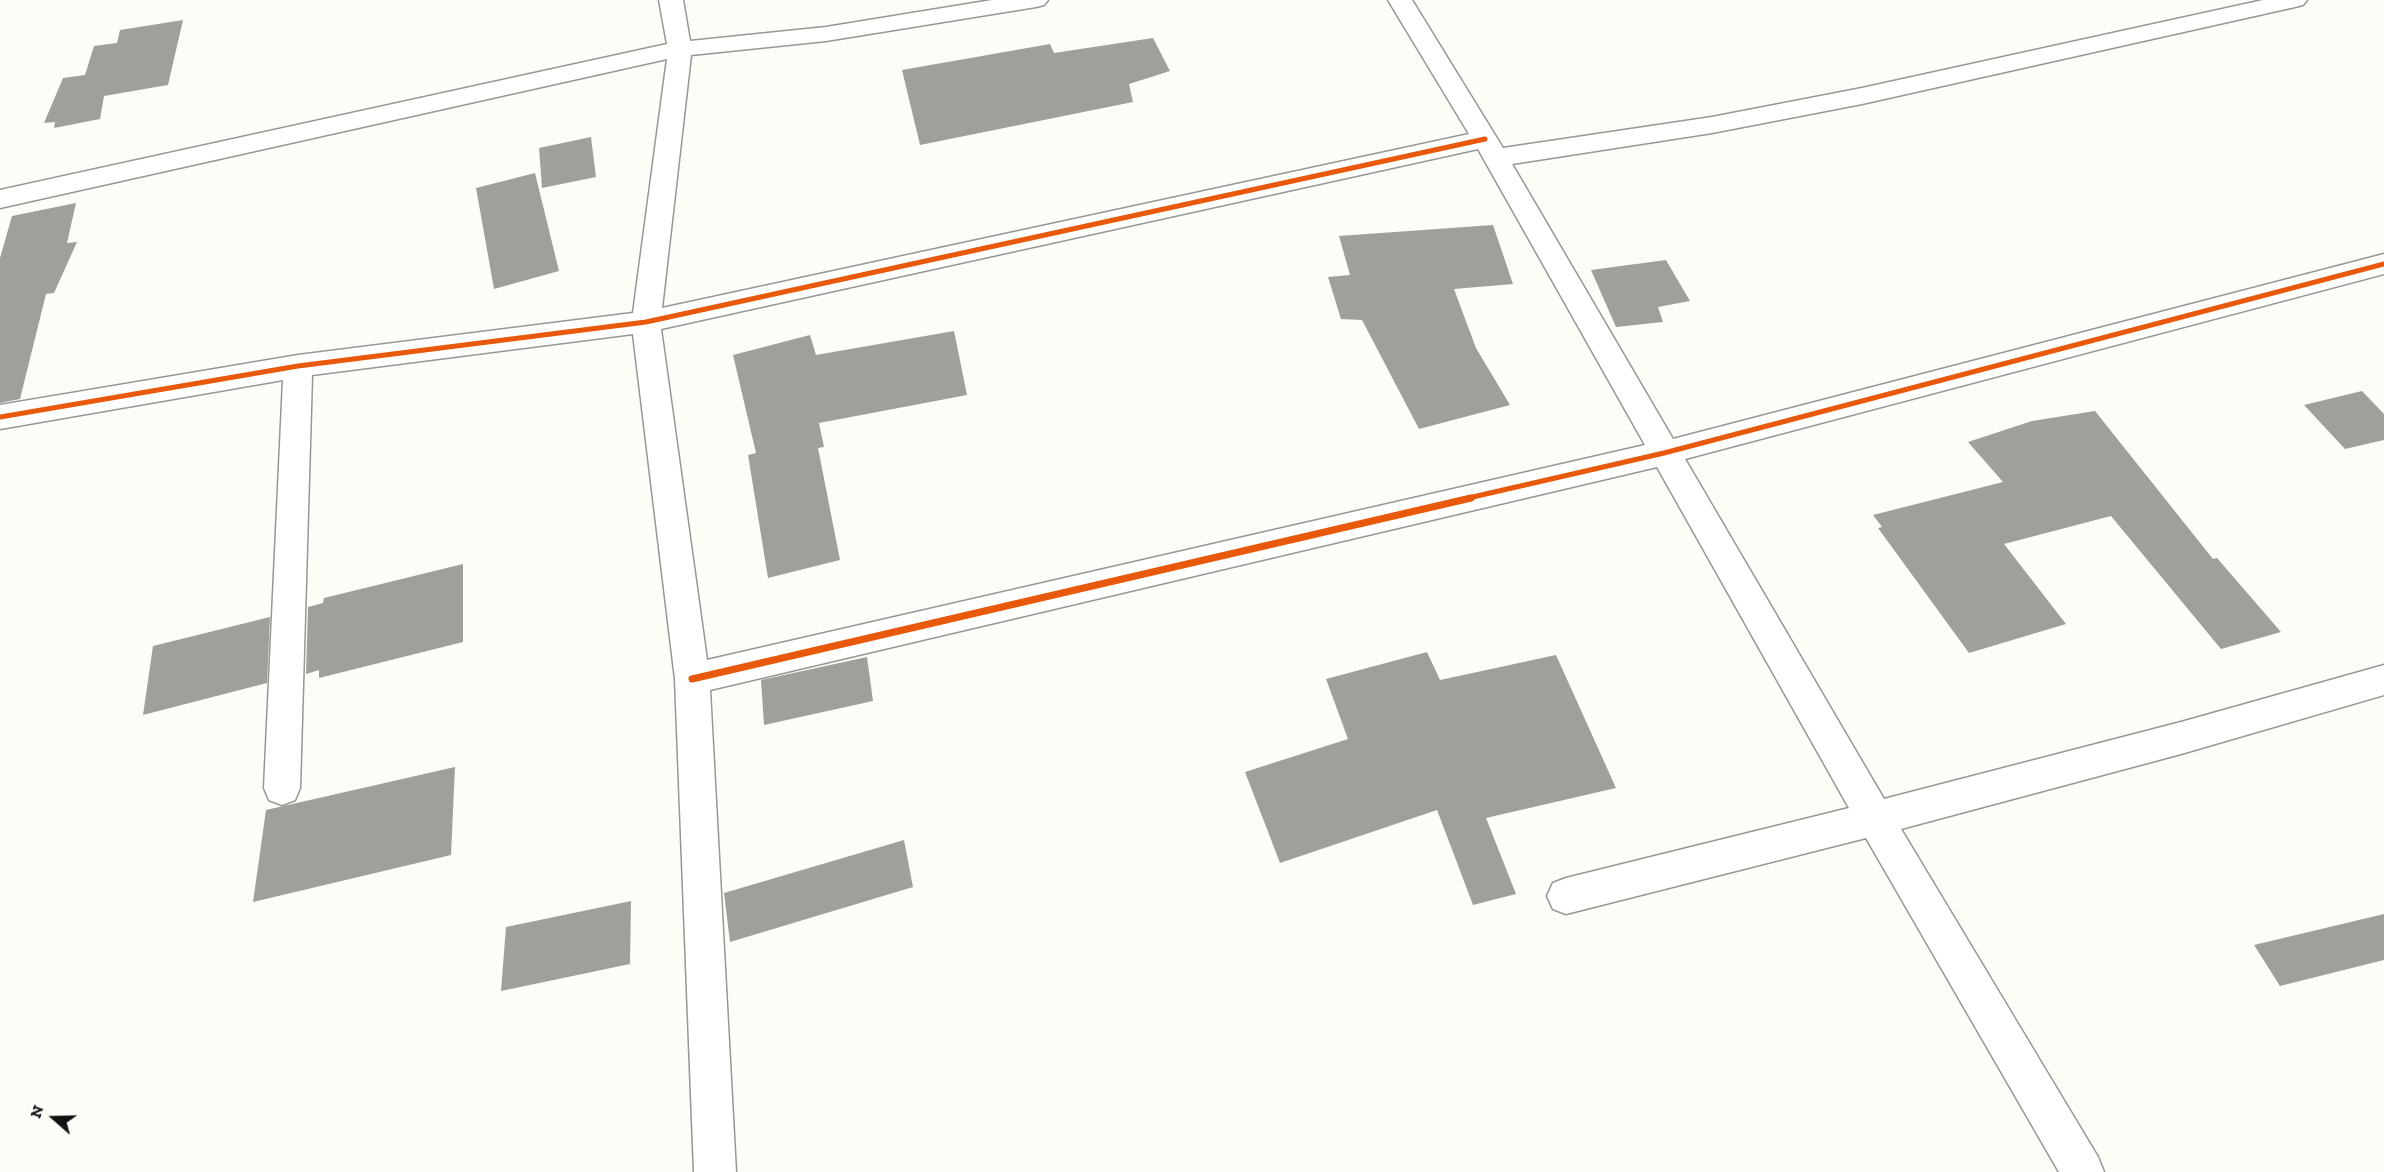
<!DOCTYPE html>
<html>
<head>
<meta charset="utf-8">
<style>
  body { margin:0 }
  #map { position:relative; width:2384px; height:1172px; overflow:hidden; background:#fdfcf7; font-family:"Zilla Slab",serif }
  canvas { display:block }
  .north { position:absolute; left:24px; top:1088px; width:60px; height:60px; -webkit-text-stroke:4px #fff; paint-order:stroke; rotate:290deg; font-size:16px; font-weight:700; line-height:24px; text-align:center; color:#111 }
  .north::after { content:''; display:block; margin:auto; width:21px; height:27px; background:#111; clip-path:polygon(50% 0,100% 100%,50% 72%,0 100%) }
</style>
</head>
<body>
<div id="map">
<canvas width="2384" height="1172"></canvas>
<div class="north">N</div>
</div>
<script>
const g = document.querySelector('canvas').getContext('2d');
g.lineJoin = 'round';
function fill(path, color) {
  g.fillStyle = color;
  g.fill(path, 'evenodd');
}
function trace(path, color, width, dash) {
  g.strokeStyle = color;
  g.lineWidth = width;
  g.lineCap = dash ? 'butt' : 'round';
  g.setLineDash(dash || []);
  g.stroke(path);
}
fill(new Path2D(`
  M183,20L168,85L104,96L100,119L54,128L55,122L44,123L63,78L85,75L94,46L117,43L120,30Z
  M1153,38L1170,71L1129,84L1133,102L920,145L902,70L1050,44L1054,53Z
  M591,137L596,177L542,188L539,148Z
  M535,173L559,271L494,289L476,188Z
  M76,203L67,243L77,242L54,293L46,294L20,399L0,403V258L12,216Z
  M1493,225L1513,284L1454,289L1476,348L1510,405L1419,429L1362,320L1341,319L1328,277L1350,275L1339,236Z
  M1666,260L1690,301L1658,307L1663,322L1616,327L1591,270Z
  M954,331L967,395L819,423L824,447L818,448L840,560L768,578L748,455L756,453L733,355L810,335L816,355Z
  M2362,391L2384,414V440L2345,449L2304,405Z
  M2095,411L2213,559L2217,558L2281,632L2221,649L2111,516L2004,544L2066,624L1969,653L1878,528L1882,527L1873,515L2003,482L1968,442L2032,421Z
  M463,564V642L319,678V670L306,674L308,607L323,603L324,598Z
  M270,617L267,683L143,715L153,646Z
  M1427,652L1440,680L1556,655L1616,788L1486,818L1516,894L1473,905L1437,810L1280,863L1245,772L1348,739L1326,679Z
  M867,657L873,701L764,725L761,680Z
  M455,767L451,855L253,902L266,810Z
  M904,840L913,887L730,942L724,893Z
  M631,901L630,964L501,991L506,927Z
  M2384,914V960L2280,986L2254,945Z`), '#a19f9c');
const minor = new Path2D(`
  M659,0H683L690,41L826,27L992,0H1048L1044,5L1036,7L826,41L691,55L662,308L1469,134L1388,0H1412L1503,148L1712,117L1862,88L2263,0H2307L2303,5L2295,7L1862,104L1712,133L1512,164L1673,439L2384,254V274L1685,459L1884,799L2181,722L2384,665V695L2181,754L1901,829L2098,1157L2104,1172H2059L1866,838L1566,914L1553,909L1547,896L1553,883L1566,878L1849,808L1657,467L710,690L736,1172H694L675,679L633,334L312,375L300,788L295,800L282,805L269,800L264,788L283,380L0,429V405L298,355L633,313L667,59L0,208V190L667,44ZM1478,149L1645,445L707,660L661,329Z`);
trace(minor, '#979795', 3);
fill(minor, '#fffffe');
trace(new Path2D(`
  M0,417L298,366L646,322L1485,139
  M1464,499L1664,453L2384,264`), '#e8590c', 5);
trace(new Path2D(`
  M692,679L1471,498`), '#e8590c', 7);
</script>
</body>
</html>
